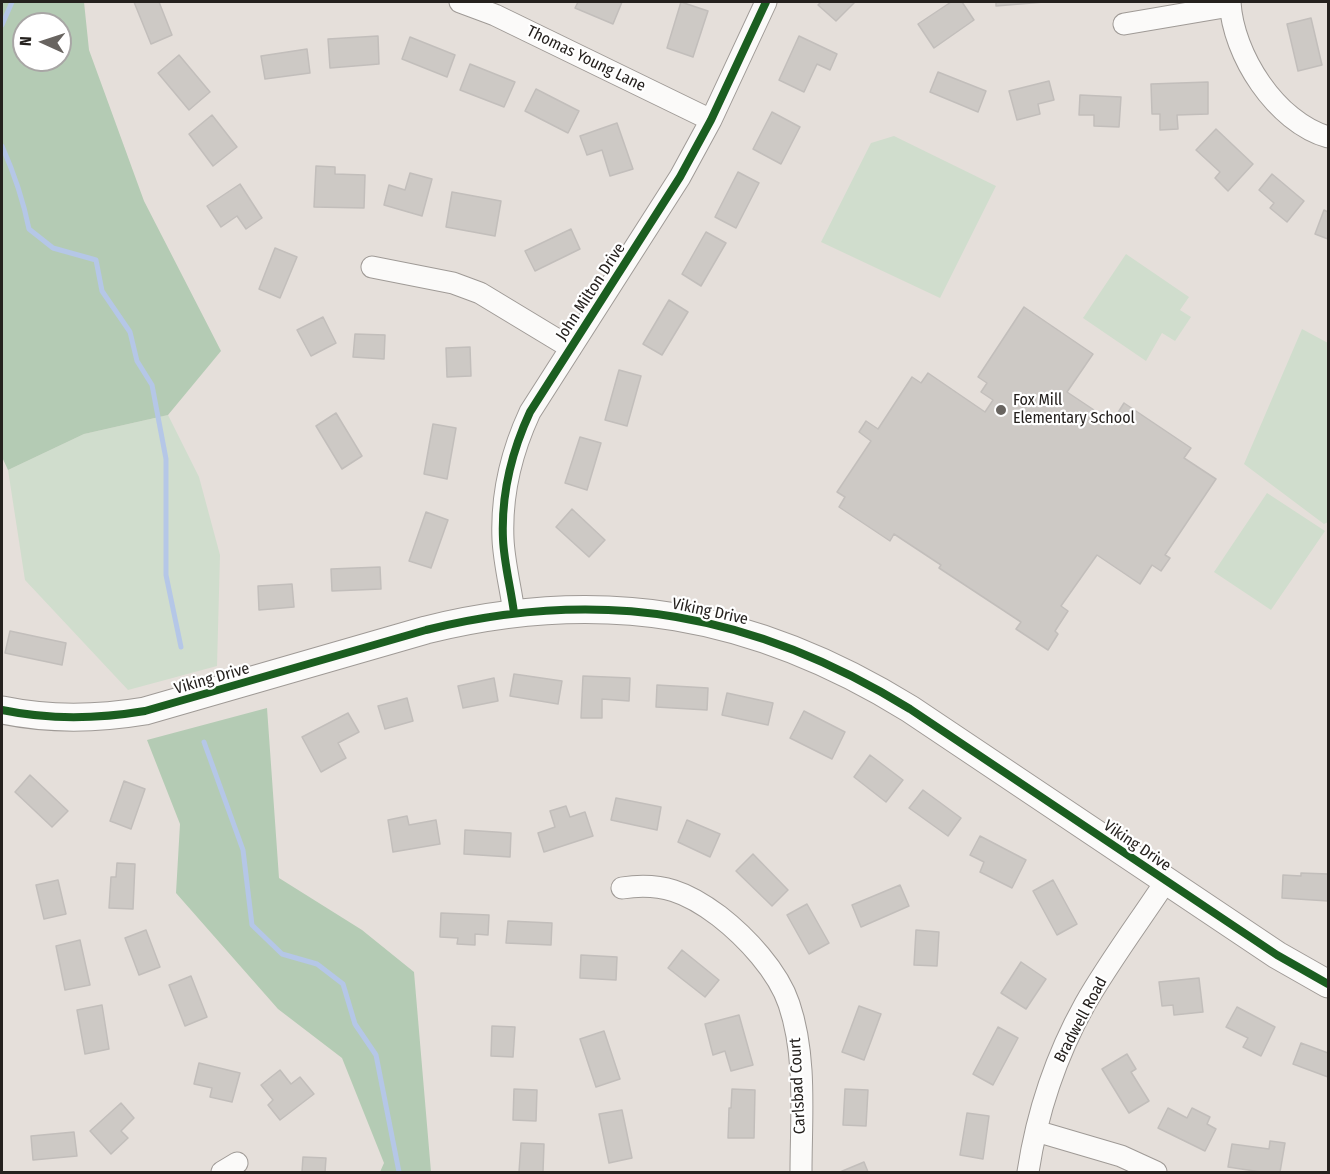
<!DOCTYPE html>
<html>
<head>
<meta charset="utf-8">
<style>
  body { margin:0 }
  #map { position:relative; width:1330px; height:1174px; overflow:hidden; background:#e5dfda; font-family:"Fira Sans Condensed",sans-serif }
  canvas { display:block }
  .frame { position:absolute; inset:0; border:3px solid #25211e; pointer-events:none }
  .north { position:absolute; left:12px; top:12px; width:60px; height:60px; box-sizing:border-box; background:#fff; border:2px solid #a8a6a5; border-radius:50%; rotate:273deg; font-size:16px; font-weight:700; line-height:24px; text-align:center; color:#25211e }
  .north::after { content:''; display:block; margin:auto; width:21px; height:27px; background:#686460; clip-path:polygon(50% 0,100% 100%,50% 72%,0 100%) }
</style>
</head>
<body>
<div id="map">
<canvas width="1330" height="1174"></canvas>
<div class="frame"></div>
<div class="north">N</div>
</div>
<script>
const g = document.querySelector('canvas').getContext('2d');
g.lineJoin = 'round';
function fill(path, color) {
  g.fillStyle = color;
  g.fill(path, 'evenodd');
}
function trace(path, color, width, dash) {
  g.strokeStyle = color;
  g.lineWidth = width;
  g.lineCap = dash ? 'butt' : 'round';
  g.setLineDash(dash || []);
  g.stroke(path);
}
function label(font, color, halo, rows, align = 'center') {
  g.font = font + ' "Fira Sans Condensed",sans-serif';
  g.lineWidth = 4.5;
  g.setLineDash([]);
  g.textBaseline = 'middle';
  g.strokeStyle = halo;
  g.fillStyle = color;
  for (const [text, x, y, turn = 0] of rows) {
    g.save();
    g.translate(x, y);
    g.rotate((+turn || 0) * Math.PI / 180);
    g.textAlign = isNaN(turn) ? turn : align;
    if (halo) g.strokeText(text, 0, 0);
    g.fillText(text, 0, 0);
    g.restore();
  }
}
fill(new Path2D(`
  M894,136L996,186L940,298L821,242L871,143Z
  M1126,254L1189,297L1180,310L1191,317L1175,341L1162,333L1146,361L1083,318Z
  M1302,329L1328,343V522L1324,524L1244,464Z
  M168,415L199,477L220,555L217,666L128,690L25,580L8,470L84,434Z
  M1267,493L1325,531L1271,610L1214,572Z`), '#d0ddcd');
fill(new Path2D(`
  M2,2H84L89,50L144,201L221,351L168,415L84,434L8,470L2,457ZM24,24H60V60H24Z
  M267,708L279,878L362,930L414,972L431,1172H380L384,1163L342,1058L278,1009L176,893L180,824L147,740Z`), '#b4cbb4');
trace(new Path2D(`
  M2,25L12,2
  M2,146C14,173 23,199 29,229L53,248L96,260L102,291L130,332L137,361L152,385L166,459V575L181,647
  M204,742L243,850L252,925L282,954L317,964L343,984L355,1024L376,1055L399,1172`), '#b5c7e7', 5);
const building = new Path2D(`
  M134,2H159L172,35L151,44Z
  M578,2H622L613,24L575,8Z
  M681,2L708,11L693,57L667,48Z
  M821,2H855L836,21L818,5Z
  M951,2H962L974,20L934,48L918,24Z
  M996,2H1044L996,6Z
  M1311,18L1322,65L1298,71L1287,24Z
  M378,36L379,64L330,68L328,39Z
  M799,36L837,54L830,70L817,64L804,92L779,80Z
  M410,37L455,55L447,77L402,59Z
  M307,49L310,73L265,79L261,56Z
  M179,55L210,92L189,110L158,73Z
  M470,64L515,82L504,107L460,90Z
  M938,72L986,91L978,112L930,92Z
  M1049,81L1054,100L1038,104L1040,114L1017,120L1009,91Z
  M1208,82V114L1177,115L1178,129L1160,130V114H1152L1151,84Z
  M536,89L579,111L568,133L525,111Z
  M1080,95L1121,97L1119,127L1094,126V115H1079Z
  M772,112L800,127L781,164L753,149Z
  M212,115L237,147L213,166L189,134Z
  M617,123L633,169L610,176L602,150L587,155L580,136Z
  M1216,129L1253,164L1228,191L1215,178L1220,172L1196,150Z
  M316,166L335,167V174L365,175L364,208L314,207Z
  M738,172L759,183L736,228L715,217Z
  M410,173L432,179L422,216L384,205L389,185L405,190Z
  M1272,174L1304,201L1287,222L1270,208L1274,203L1259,190Z
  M240,184L262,218L246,229L237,216L221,227L207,206Z
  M452,192L501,201L495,236L446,227Z
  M1324,210L1328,212V239L1315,234Z
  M571,229L580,249L535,271L525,251Z
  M706,232L726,243L701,286L682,274Z
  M275,248L297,257L280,298L259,289Z
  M669,300L688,312L662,355L643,344Z
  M1024,307L1093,354L1067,392L1112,422L1124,403L1191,448L1184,458L1216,479L1165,555L1170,558L1161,571L1152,565L1140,584L1097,555L1061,606L1068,611L1055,631L1058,634L1048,650L1016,629L1021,622L939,568L941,565L894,534L890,541L839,507L845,497L837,492L871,441L859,432L866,421L878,429L912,377L921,383L928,373L985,412L993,400L981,392L987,383L978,377Z
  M323,317L336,343L311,356L297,330Z
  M355,334L385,335L384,359L353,357Z
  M470,347L471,376L447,377L446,348Z
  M619,370L641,376L627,426L605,420Z
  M336,413L362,456L342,469L316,426Z
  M433,424L456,428L447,479L424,474Z
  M580,437L601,443L587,490L565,483Z
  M572,509L605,540L589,557L556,527Z
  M426,512L448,520L431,568L409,561Z
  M380,567L381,589L332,591L331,569Z
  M292,584L294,607L259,610L258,586Z
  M10,631L66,643L62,665L5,653Z
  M514,674L562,681L558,704L510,696Z
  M583,676L630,678L629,701L602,699V718H581Z
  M494,678L498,701L463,708L458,686Z
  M657,685L708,688L707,710L656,707Z
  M727,693L773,703L768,725L722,715Z
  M407,698L413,721L385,729L378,706Z
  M804,711L845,732L832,759L790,738Z
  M348,713L359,732L338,743L346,758L321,772L302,737Z
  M870,755L903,780L886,802L854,777Z
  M30,775L68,811L52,827L15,792Z
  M124,781L145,789L131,829L110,821Z
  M923,790L961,818L948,836L909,808Z
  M616,798L661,807L657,830L611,820Z
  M566,806L570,817L585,812L593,836L544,852L538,833L555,827L550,811Z
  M407,816L409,825L436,820L440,844L393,852L388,820Z
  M687,820L720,834L710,857L678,842Z
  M465,830L511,833L510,857L464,854Z
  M980,836L1026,860L1012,888L980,872L984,862L970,855Z
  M753,854L788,890L772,906L736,871Z
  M117,863L135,864L133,909L109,908L111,877H116Z
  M1301,873L1328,874V901L1282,898L1283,875L1301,876Z
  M58,880L66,914L44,919L36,885Z
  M1053,880L1077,924L1057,935L1033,891Z
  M900,885L909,906L861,927L852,905Z
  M807,904L829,943L809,954L787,915Z
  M441,913L489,915L488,935L475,934V945L457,944L458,938L440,937Z
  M508,921L552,923L551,945L506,943Z
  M146,930L160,967L139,975L125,938Z
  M916,930L939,932L937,966L914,965Z
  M80,940L90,985L65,990L56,946Z
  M682,950L719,980L705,997L668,968Z
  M581,955L617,957L616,980L580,978Z
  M1021,962L1046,979L1026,1009L1001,993Z
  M191,976L207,1017L185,1026L169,985Z
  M1199,978L1203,1012L1174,1015L1173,1005L1162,1006L1159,982Z
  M102,1005L109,1049L85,1054L77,1010Z
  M859,1006L881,1014L864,1060L842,1052Z
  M1237,1007L1275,1027L1261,1056L1243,1047L1248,1038L1226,1027Z
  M739,1015L753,1065L731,1071L725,1051L713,1055L705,1024Z
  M492,1026L515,1027L513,1057L491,1056Z
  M998,1027L1018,1038L993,1085L973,1074Z
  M604,1031L620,1079L596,1087L580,1039Z
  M1301,1043L1328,1053V1077L1293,1064Z
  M1127,1054L1136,1069L1131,1072L1149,1101L1129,1113L1102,1069Z
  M199,1063L240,1073L232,1102L210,1097L212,1088L194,1084Z
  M280,1070L291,1084L300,1077L314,1094L280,1120L268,1105L273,1100L261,1085Z
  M514,1089L537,1090L536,1121L513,1120Z
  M732,1089L755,1090L754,1138H728L729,1108H731Z
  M845,1089L868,1090L866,1126L843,1125Z
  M121,1103L134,1118L121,1131L128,1138L111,1154L90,1131Z
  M1168,1108L1187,1118L1192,1108L1210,1117L1207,1124L1216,1129L1205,1151L1158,1128Z
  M622,1110L632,1158L609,1163L599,1114Z
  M967,1113L989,1116L983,1159L960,1155Z
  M74,1132L77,1156L33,1160L31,1136Z
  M1270,1141L1285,1143L1280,1172H1261L1228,1167L1232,1144L1269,1149Z
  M521,1143L544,1144L543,1172H519Z
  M303,1157L326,1158L325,1172H302Z
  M864,1162L868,1172H840Z`);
fill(building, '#cdc9c5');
trace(building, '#c2bebb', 1.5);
const minor = new Path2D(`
  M460,2L495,15L711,120
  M1230,2C1233,55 1276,122 1328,137
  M1124,24L1230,6
  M372,267L453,283L480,293L571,348
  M514,613C511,589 504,563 503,539C501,493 511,453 530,412L680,177L711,120L766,2
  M622,888C662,882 687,892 719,916C746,937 778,971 789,1004C807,1057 801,1118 801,1172
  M1036,1131L1121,1156L1156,1172
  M222,1172L237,1163
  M1028,1172C1037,1113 1056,1056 1085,1004C1109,962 1139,922 1166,881`);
const tertiary = new Path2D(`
  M2,710C50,720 97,719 145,711L426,630C603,586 755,613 910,709L1277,955L1328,984`);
trace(minor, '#9f9a96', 23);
trace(tertiary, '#9f9a96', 29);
trace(minor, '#fbfaf9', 21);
trace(tertiary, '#fbfaf9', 27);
trace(new Path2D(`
  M514,613C511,589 504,563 503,539C501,493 511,453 530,412L680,177L711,120L766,2
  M2,710C50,720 97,719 145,711L426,630C603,586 755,613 910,709L1277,955L1328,984`), '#1b5e20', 8);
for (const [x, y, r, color] of [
  [1001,410,6,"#686460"]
]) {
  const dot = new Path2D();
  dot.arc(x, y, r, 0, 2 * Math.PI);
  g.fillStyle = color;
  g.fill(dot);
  trace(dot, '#fff', 2);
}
label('16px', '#25211e', '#fff', [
  ["Thomas Young Lane",586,59,26],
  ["John Milton Drive",591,292,-57],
  ["Viking Drive",710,612,12],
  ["Viking Drive",212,679,-16],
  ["Viking Drive",1137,846,34],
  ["Bradwell Road",1081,1020,-62],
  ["Carlsbad Court",798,1086,-93]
]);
label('16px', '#25211e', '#fff', [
  ["Fox Mill",1013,401],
  ["Elementary School",1013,419]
], 'left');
</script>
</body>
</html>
